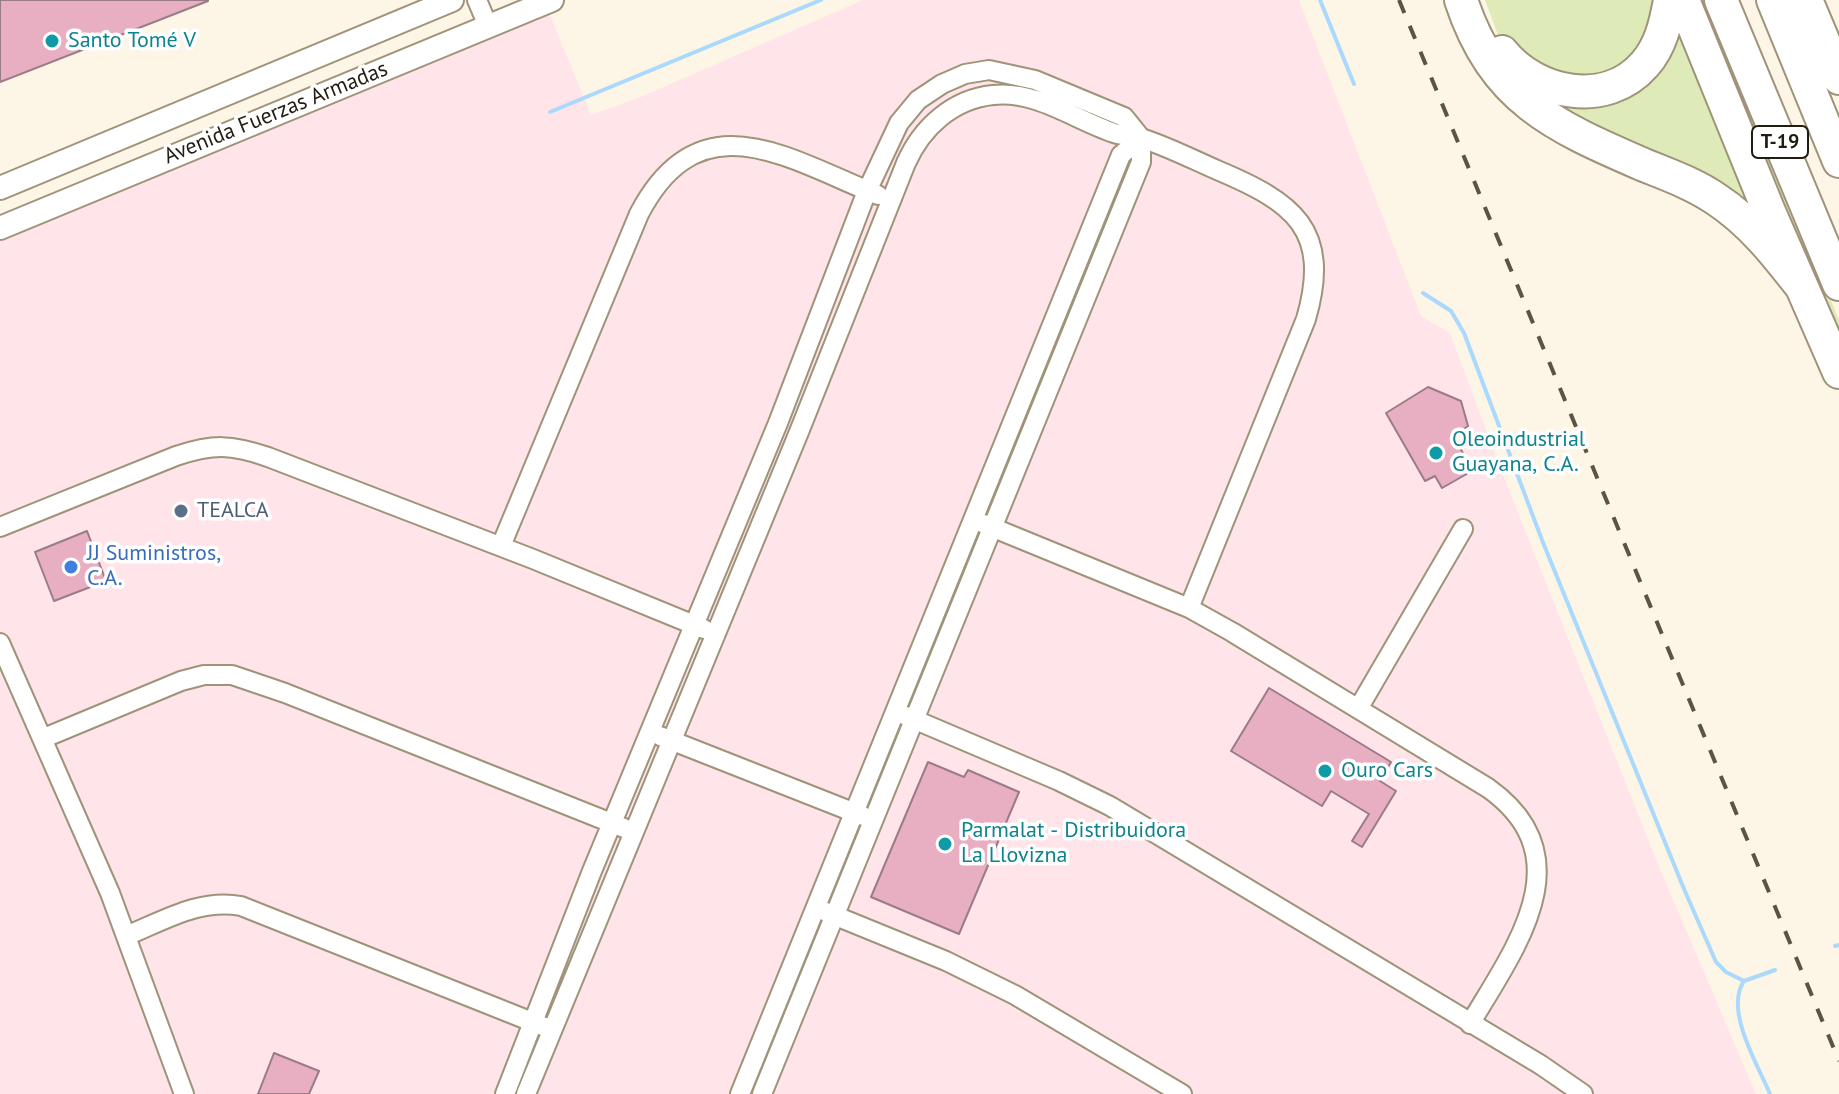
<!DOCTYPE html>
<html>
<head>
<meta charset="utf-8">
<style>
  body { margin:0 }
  canvas { display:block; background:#fdf5e5 }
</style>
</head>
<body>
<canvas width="1839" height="1094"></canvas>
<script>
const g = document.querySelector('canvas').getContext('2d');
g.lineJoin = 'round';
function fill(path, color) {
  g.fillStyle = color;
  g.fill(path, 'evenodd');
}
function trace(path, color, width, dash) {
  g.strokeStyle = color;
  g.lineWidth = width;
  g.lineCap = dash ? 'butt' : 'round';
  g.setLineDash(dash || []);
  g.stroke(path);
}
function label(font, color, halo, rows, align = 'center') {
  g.font = font + ' "PT Sans",sans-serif';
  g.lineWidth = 7;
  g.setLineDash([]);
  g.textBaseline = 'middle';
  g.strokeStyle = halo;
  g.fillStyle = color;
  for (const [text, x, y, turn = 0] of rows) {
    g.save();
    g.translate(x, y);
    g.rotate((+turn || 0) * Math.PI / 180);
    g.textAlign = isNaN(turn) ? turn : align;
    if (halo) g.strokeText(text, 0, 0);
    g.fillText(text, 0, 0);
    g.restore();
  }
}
fill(new Path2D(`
  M863,0H1299L1421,316L1450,333L1498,462L1657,862L1756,1094H0V228L545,3L591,115L643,96Z`), '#ffe4e9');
fill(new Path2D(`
  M1485,0H1663L1639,61L1573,84L1506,47L1498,35Z
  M1675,0L1776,242L1530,95L1487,41L1605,97Z
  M1690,0H1707L1839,320V365Z`), '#deebb9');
trace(new Path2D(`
  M1320,0L1354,84
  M550,112L821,0
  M1423,293L1451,311L1464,333L1542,540L1684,889L1716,962L1726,972L1744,981
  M1835,946L1839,945
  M1770,1094C1758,1065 1724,1010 1744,981L1775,970`), '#abd9fe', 4);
const building = new Path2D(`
  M0,0H208V1L0,82Z
  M1428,387L1461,401L1468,426L1454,436L1472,471L1442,488L1435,476L1425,481L1386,413Z
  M87,531L106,581L54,601L35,552Z
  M1269,688L1391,762L1380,781L1396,791L1362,847L1352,841L1369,814L1331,791L1322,806L1231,751Z
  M928,762L964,777L968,770L1019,792L959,934L871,897Z
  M274,1053L319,1071L309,1094H258Z`);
fill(building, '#e8afc2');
trace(building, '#9a7c86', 2);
const minor = new Path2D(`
  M477,0L488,26
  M984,524L1189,608L1232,632L1488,788C1585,857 1515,948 1470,1024
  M0,527L176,456C213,444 231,444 268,457L533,559L704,629
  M501,546L639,214C700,97 788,159 878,195
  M0,643L110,893L184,1094
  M1358,709L1463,529
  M906,716L1059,781L1110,806L1541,1065L1583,1094
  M660,736L863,816
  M44,738L181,681L204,675H232L285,693L624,828
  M826,912L946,961L1015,995L1182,1094
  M126,936C163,921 200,898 241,906L545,1027
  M505,1094L592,871L778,423L867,191L899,123L918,100L942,84L965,74L989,70L1035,80L1124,117L1141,138V162L762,1094
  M526,1094L799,432L906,163C922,127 953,99 993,95C1036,90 1075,120 1114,133C1123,136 1134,136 1144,139C1168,147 1192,159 1217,170C1293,202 1332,229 1306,319L1189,608
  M740,1094L1121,155L1141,138`);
const tertiary = new Path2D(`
  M0,188L452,0
  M0,228L552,0`);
const motorway = new Path2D(`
  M1461,0C1494,100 1554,126 1644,165C1669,175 1694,184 1716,199C1751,222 1776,254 1801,286
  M1683,0L1770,214L1839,372
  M1721,0L1839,284
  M1773,0L1839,161
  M1806,0L1839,78
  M1502,52C1536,94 1606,109 1645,64C1661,46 1666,22 1670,0`);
trace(minor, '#9f9379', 22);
trace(tertiary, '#9f9379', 26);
trace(motorway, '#9f9379', 36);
trace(minor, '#fff', 18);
trace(tertiary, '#fff', 22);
trace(motorway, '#fff', 32);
trace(new Path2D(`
  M1399,0L1839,1061`), '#595448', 4, [14, 14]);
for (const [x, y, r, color] of [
  [52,41,8,"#0f9aa8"],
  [1436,453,8,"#0f9aa8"],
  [181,511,8,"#5c6f8a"],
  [71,567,8,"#3f7fe0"],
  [1325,771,8,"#0f9aa8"],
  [945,844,8,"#0f9aa8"]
]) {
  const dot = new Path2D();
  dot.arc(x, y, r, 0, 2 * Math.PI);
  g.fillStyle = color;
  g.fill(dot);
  trace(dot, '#fff', 3);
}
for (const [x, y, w] of [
  [1780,142,56]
]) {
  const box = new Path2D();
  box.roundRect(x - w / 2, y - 16, w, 32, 6);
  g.fillStyle = '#fff';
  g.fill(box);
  trace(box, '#201c12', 2);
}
label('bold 20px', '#201c12', null, [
  ["T-19",1780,142]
]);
label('22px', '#0d838f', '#fff', [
  ["Santo Tomé V",68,41],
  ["Oleoindustrial",1452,440],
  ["Guayana, C.A.",1452,465],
  ["Ouro Cars",1341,771],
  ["Parmalat - Distribuidora",961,831],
  ["La Llovizna",961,856]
], 'left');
label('22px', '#201c12', '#fff', [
  ["Avenida Fuerzas Armadas",276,113,-22]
]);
label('22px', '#4e5e75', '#fff', [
  ["TEALCA",197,511]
], 'left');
label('22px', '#366cbe', '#fff', [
  ["JJ Suministros,",87,554],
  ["C.A.",87,579]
], 'left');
</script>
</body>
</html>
